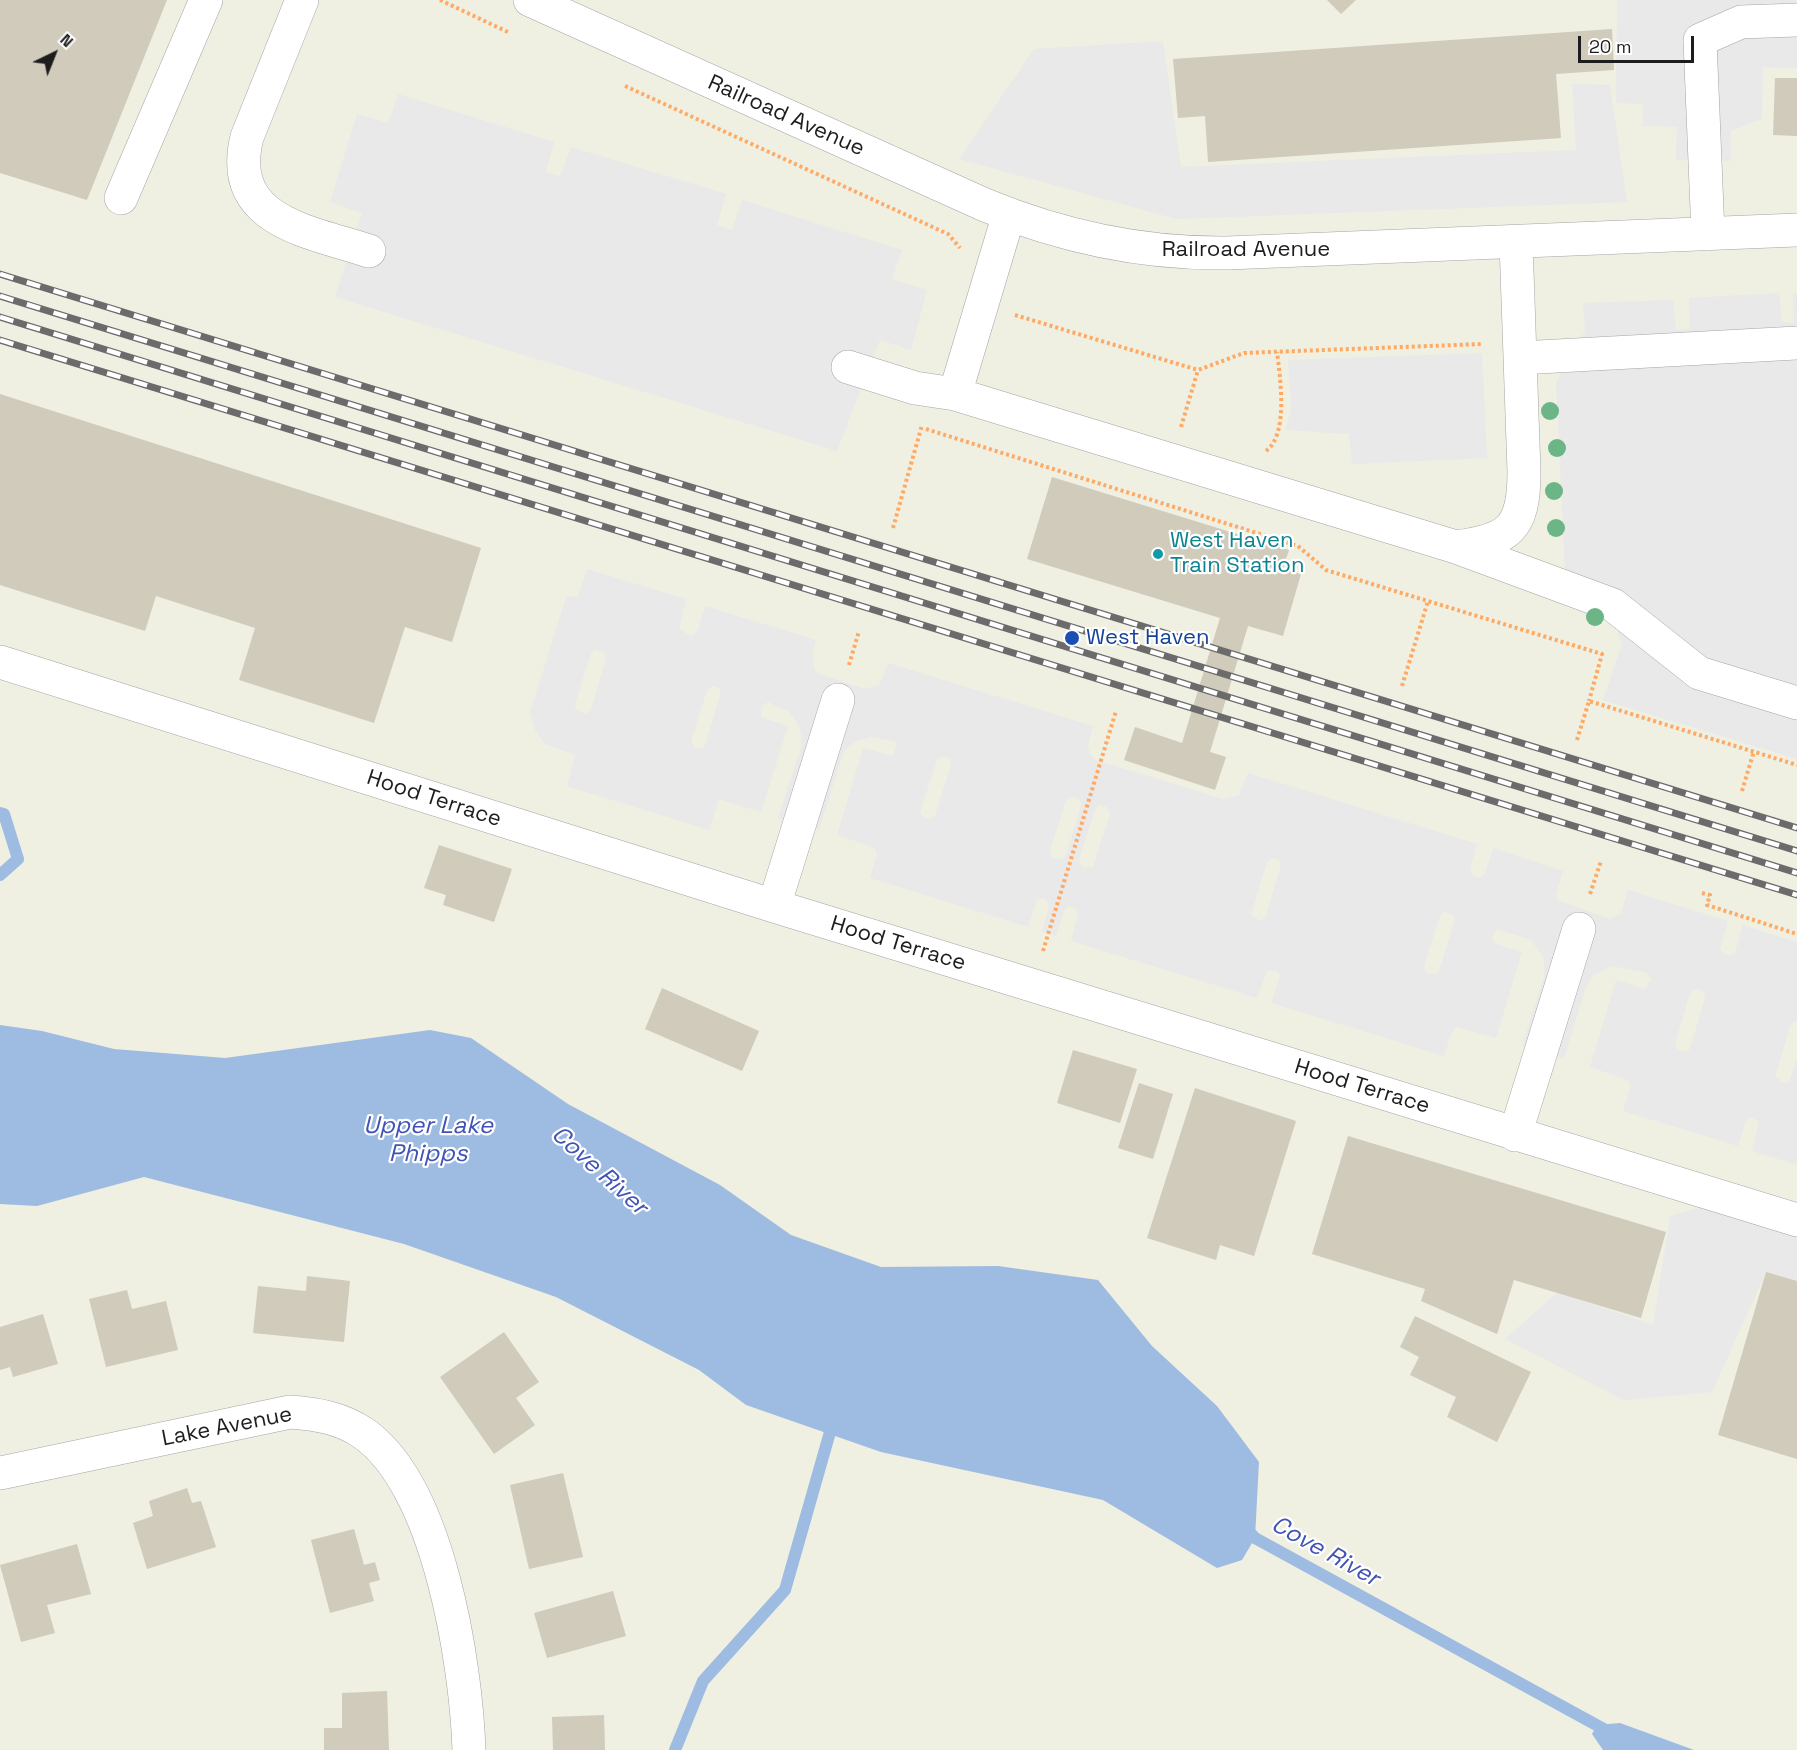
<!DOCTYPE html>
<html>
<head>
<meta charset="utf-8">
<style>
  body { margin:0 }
  #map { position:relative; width:1797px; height:1750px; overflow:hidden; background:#efefe2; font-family:"Space Grotesk",sans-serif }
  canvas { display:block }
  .north { position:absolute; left:24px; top:24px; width:60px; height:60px; -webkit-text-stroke:4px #fff; paint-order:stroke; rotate:43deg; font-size:16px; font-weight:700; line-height:24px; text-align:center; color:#1d1d1d }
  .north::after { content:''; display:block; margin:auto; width:21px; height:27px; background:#1d1d1d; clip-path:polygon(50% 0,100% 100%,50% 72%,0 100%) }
  .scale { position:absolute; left:1578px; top:36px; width:116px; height:27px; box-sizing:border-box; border:3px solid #1d1d1d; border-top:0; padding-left:8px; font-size:18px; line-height:21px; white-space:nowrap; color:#1d1d1d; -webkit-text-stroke:4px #fff; paint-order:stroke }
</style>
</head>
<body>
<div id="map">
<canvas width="1797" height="1750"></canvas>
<div class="north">N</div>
<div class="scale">20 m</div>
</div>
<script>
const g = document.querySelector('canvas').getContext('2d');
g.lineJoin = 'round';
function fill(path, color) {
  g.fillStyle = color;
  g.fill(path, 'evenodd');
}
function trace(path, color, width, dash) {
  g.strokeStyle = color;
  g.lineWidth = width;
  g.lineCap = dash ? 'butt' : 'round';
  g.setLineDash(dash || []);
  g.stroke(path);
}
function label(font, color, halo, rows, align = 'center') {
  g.font = font + ' "Space Grotesk",sans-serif';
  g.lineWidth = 4.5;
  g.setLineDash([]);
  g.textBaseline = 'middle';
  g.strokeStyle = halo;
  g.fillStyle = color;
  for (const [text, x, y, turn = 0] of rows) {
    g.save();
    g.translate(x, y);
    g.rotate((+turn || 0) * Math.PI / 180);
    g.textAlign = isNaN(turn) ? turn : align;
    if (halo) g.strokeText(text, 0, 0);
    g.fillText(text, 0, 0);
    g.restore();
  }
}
fill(new Path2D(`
  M1617,0H1797V68L1763,67L1762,119L1731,131V161L1676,160L1677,127L1642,126L1643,104L1616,103Z
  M1163,41L1181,167L1576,150L1572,84L1610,85L1627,202L1176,219L959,159L1034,49Z
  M398,94L554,142L546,172L560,176L571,147L726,194L717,225L732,230L742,200L902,250L892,279L927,290L911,350L880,340L837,451L335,297L362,213L330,202L357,114L388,123Z
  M1779,293L1782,322L1794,323L1793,293H1797V759L1603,700L1622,644L1617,630L1565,572L1556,382L1585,331L1583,303L1673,300L1676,330L1690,329L1689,298Z
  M1482,353L1487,458L1352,464L1349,434L1286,430L1291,408L1288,360Z
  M587,569L686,599L679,629L691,636L697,632L705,606L816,640L812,655L815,670L819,674L865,689L880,684L888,663L1093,726L1088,746L1090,754L1096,760L1223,799L1239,795L1248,773L1477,844L1470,870L1473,876L1479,878L1485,874L1493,848L1563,871L1556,895L1557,900L1610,919L1621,914L1628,890L1728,921L1720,948L1723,953L1730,956L1735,952L1743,925L1797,942V1020L1791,1024L1775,1077L1784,1083L1789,1082L1797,1058V1165L1752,1151L1759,1122L1751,1117L1746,1121L1738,1146L1623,1111L1630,1087L1628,1080L1590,1067L1616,980L1645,989L1651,979L1647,973L1612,966L1593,975L1585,989L1564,1059L1522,1046L1544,977V958L1531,940L1497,929L1492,938L1496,944L1522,952L1496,1038L1456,1027L1451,1034L1444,1056L1271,1003L1280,976L1277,971H1267L1257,998L1071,941L1078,914L1077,910L1069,906L1064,910L1056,936L1042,932L1049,906L1046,899H1037L1028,927L870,878L877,855L875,848L837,835L863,748L893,756L897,744L893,741L871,737L856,741L847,749L843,754L819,830L778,818L801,748V733L797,722L789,712L768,702L762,706L761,717L788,726L761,812L719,799L709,830L567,786L575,755L545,744L535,730L530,713L566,597L578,596ZM596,650L604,652L606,658L591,710L585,714L576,710L575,704L591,653ZM712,686L719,688L721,693L705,745L702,749L695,748L691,741L707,690ZM943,756L950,759L951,764L935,816L929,819L923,817L920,812L937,760ZM1073,796L1081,801V805L1066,856L1060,859L1052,857L1050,851L1066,800ZM1099,805L1107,807L1110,814L1093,867H1082L1079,860L1095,809ZM1272,858L1279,860L1281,866L1265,918L1260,921L1251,915L1267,862ZM1444,912L1454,915L1455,919L1439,971L1435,974L1426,973L1424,966L1440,916ZM1696,989L1703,991L1705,997L1690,1049L1685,1052L1678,1050L1675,1044L1690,993Z
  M1702,1207L1797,1236V1281L1766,1272L1712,1392L1624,1400L1505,1339L1558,1292L1653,1325L1670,1216Z`), '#e9e9e9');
fill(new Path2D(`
  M0,1025L42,1031L114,1049L225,1058L430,1030L471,1038L568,1104L720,1185L791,1235L881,1267L998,1266L1098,1280L1152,1346L1217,1406L1259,1462L1255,1538L1242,1560L1217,1568L1103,1500L881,1452L746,1405L699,1370L556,1297L404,1244L144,1177L37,1206L0,1204Z
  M1620,1723L1694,1750H1603L1592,1734L1597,1725Z`), '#9ebbe1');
trace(new Path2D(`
  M0,813L4,814L18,859L0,875
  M1245,1527L1255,1538L1611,1733
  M675,1750L703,1681L785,1590L834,1418`), '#9ebbe1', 12);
fill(new Path2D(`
  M0,0H167L87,200L0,173Z
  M1327,0H1356L1341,14Z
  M1612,29L1614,70L1556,74L1561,138L1208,162L1205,116L1178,118L1173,59Z
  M1775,78H1797V136L1773,135Z
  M0,394L481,548L452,642L405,627L374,723L239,680L255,628L156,596L145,631L0,585Z
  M1052,477L1289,550L1283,568L1301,574L1283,636L1248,626L1210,752L1226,757L1215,790L1124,760L1135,727L1182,743L1220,618L1027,559Z
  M439,845L512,869L494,922L443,905L446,895L424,888Z
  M662,988L759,1031L742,1071L645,1029Z
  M1073,1050L1137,1069L1120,1123L1057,1103Z
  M1139,1083L1173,1094L1153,1159L1118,1148Z
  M1195,1088L1296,1121L1254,1256L1220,1245L1216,1260L1147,1238Z
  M1348,1136L1666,1232L1641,1318L1514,1280L1497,1334L1421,1301L1425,1289L1312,1254Z
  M1766,1272L1797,1281V1459L1718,1435Z
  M307,1276L350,1281L344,1342L253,1333L258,1286L306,1291Z
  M127,1290L132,1309L166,1301L178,1350L106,1367L89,1299Z
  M43,1314L58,1364L13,1377L10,1367L0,1370V1327Z
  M1415,1316L1531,1372L1497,1442L1447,1417L1456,1397L1410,1375L1419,1357L1400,1347Z
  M504,1332L539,1382L516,1398L535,1425L494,1454L440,1377Z
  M563,1473L583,1557L529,1569L510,1485Z
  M187,1488L192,1503L201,1501L216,1547L147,1569L133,1523L153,1516L149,1501Z
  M354,1529L364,1565L375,1562L380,1580L369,1583L374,1601L330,1613L311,1540Z
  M77,1544L91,1594L47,1605L55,1633L21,1642L0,1565Z
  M613,1591L626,1636L547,1658L534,1613Z
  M387,1691L389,1750H324V1728H342V1693Z
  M604,1715L605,1750H553L552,1717Z`), '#d0cbbb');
const minor = new Path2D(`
  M302,0L247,137C226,222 309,231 369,251
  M530,0L985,205C1063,237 1142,254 1227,253L1797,230
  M121,198L206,0
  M1708,234L1700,40L1741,22L1797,20
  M1520,358L1797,343
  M848,367L915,388L955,394L1456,547L1613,605L1699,673L1797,703
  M955,394L1009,214
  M1456,547C1510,540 1524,528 1524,472L1516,242
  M0,662L774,906L1797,1220
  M774,906L838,700
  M1515,1135L1579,929
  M0,1473L290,1412C317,1414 341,1418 363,1433C439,1485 466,1664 469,1750`);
trace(minor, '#a4a4a4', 34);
trace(new Path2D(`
  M440,0L510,33
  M625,86L948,234L960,248
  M1015,315L1198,370L1244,353L1482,344
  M1181,427L1198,370
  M926,429L1298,546L1326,570L1602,654L1589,701
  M1266,451C1289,434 1280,377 1277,352
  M893,528L922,425
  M849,665L859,631
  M1402,686L1428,601
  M1577,740L1589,701L1797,765
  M1742,791L1754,751
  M1702,893L1710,895L1707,905L1797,934
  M1590,894L1601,861
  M1043,951L1116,711`), '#ffa963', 4, [3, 3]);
trace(minor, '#fff', 33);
const rail = new Path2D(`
  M0,274L1797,828
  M0,296L1797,851
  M0,317L1797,873
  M0,340L1797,895`);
trace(rail, '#6b6b6b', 7);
trace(rail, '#fff', 4.5, [14]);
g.fillStyle = '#6cb586';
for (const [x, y] of [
  [1550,411],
  [1557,448],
  [1554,491],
  [1556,528],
  [1595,617]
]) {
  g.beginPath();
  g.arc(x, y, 9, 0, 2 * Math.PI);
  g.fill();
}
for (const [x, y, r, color] of [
  [1158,554,6,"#0f9aa8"],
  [1072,638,8,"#1a4fb4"]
]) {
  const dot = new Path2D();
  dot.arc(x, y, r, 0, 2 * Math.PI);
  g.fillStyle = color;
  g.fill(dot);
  trace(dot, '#fff', 2);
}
label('22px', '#1d1d1d', '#fff', [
  ["Railroad Avenue",786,116,24],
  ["Railroad Avenue",1246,250],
  ["Hood Terrace",434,799,18],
  ["Hood Terrace",898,944,17],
  ["Hood Terrace",1362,1087,17],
  ["Lake Avenue",227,1427,-11]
]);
label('22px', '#0d838f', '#fff', [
  ["West Haven",1170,541],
  ["Train Station",1170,566]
], 'left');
label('22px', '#164399', '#fff', [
  ["West Haven",1086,638]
], 'left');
label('italic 24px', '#4153b5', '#fff', [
  ["Upper Lake",428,1126],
  ["Phipps",428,1154],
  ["Cove River",599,1171,42],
  ["Cove River",1325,1552,29]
]);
</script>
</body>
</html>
